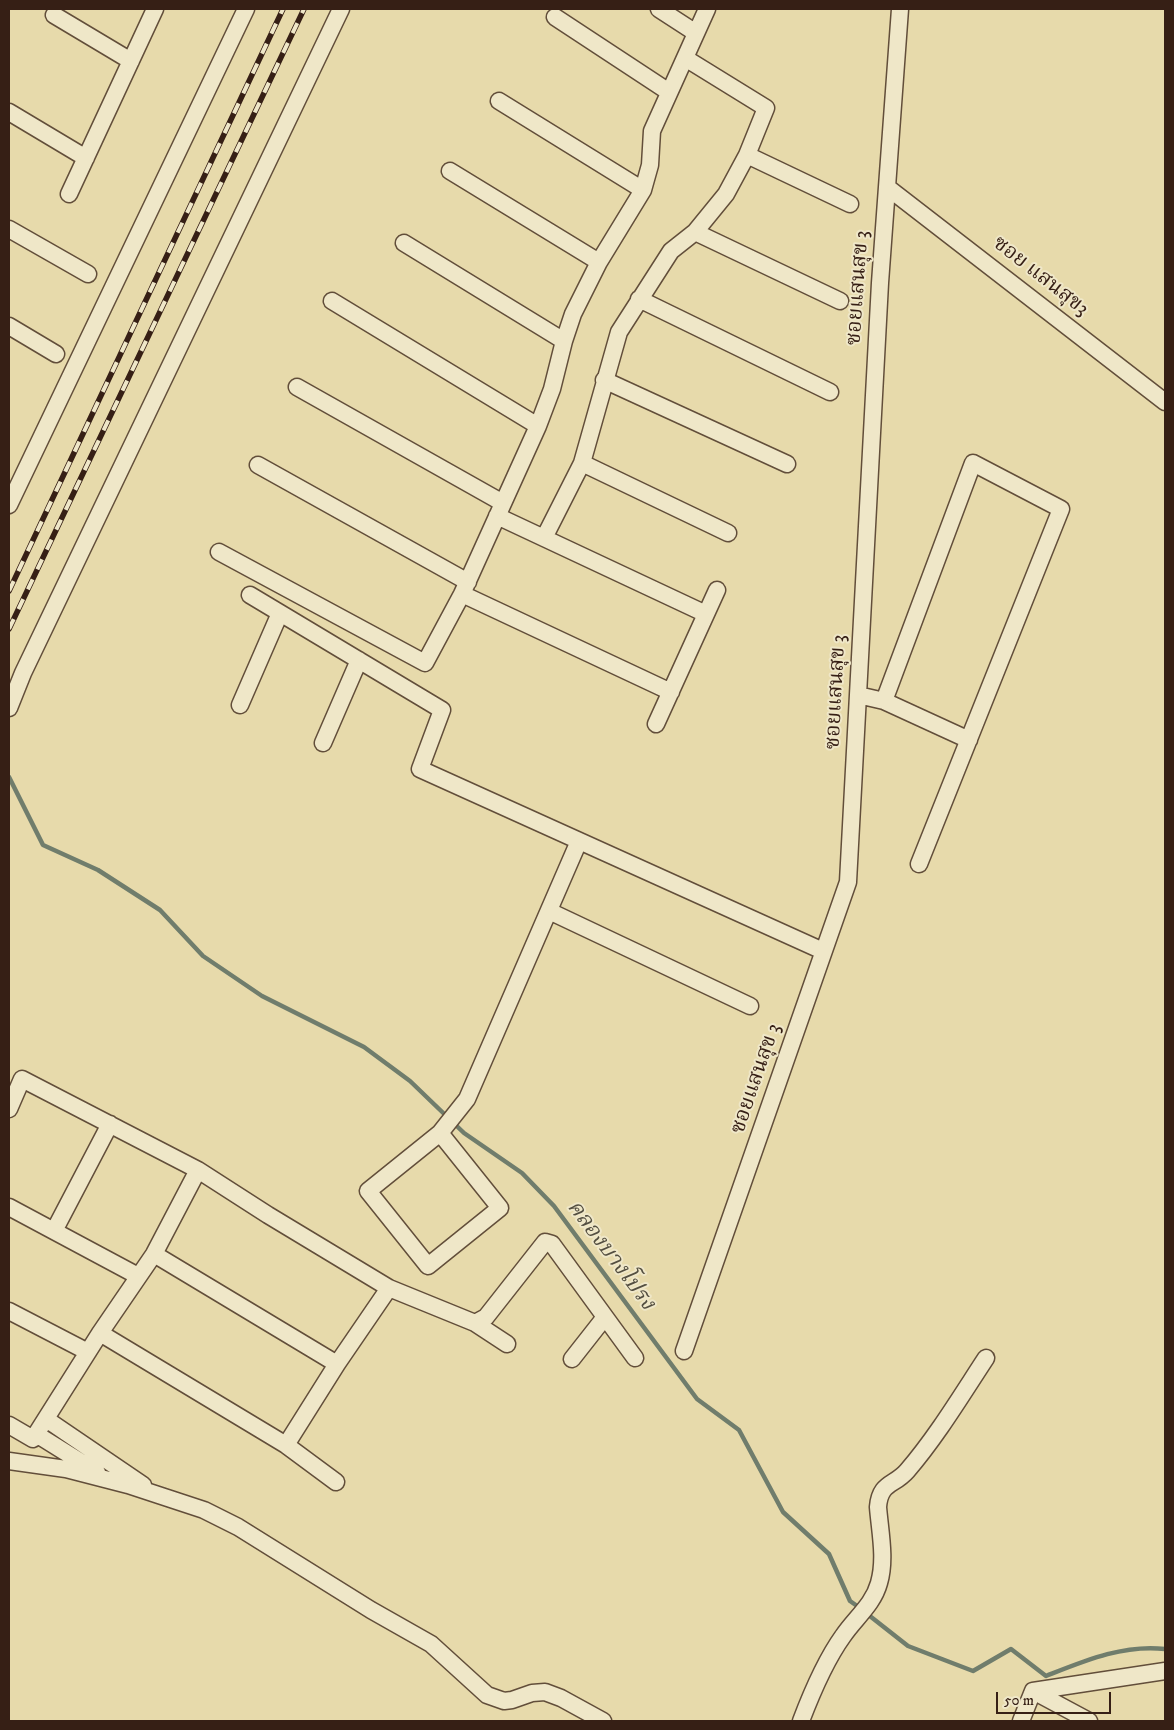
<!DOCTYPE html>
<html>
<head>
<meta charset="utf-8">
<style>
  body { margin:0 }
  #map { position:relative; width:1174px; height:1730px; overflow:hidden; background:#e7daab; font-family:"IM FELL DW Pica",serif }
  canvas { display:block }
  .frame { position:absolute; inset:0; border:10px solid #361f15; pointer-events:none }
  .scale { position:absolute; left:996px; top:1692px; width:115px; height:22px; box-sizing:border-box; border:2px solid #361f15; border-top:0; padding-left:6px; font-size:15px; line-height:18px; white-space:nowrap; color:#361f15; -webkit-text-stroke:4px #efe7c8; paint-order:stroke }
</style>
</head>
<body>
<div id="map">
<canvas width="1174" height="1730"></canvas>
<div class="frame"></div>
<div class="scale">50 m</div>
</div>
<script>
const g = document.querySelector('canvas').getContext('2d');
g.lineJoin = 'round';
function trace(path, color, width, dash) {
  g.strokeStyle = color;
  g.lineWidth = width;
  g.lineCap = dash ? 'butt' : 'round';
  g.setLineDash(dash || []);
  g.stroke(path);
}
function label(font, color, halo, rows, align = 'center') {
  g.font = font + ' "IM FELL DW Pica","Noto Serif Thai",serif';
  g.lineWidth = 4;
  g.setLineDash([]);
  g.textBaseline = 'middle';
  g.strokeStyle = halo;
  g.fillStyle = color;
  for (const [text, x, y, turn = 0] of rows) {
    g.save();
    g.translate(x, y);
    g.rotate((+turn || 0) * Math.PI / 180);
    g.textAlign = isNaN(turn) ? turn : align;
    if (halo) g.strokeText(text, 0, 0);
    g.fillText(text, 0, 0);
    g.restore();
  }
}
trace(new Path2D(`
  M9,777L43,845L98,870L160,910L203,956L262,996L364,1047L410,1081L464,1133L522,1173L554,1206L697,1399L739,1430L783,1512L829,1554L850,1601L860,1608
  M866,1613L908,1646L973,1671L1011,1649L1046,1676C1084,1661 1124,1644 1165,1649`), '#707d6c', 4.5);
const minor = new Path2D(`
  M659,9L696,33
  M54,15L131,61
  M555,17L669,92
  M499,101L643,190
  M9,112L86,158
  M747,155L850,204
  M450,171L599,262
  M887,187L1165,402
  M69,194L155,9
  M9,229L88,274
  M695,232L840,301
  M404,243L564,341
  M639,299L830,392
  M332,301L538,426
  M9,326L56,354
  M604,380L787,464
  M297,387L503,503
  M582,463L728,533
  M258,465L468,582
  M9,505L246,9
  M497,516L706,614
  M544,538L582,463L619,332L671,251L695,232L726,194L747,155L766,108L685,58
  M219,552L425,663L462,594L538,426L552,389L564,341L573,314L599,262L643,190L650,165L652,131L707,9
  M462,594L671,692
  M250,595L442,710L420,769L823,951
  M858,695L884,701L969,740
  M884,701L973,463L1061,509L919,864
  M240,705L280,613
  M9,708L23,673L341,9
  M656,724L717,590
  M323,743L359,660
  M549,911L750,1006
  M9,1109L22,1079L198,1170L268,1215L389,1288L475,1323L486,1317L545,1242L552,1244L635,1358
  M440,1133L500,1208L428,1266L368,1191Z
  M440,1133L467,1099L579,841
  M9,1207L138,1276
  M54,1231L110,1124
  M154,1254L337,1364
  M9,1311L88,1352
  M475,1323L507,1344
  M100,1333L286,1445L336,1482
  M684,1351L848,882L880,283L900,9
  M572,1359L605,1317
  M46,1419L143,1485
  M9,1425L33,1439L100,1333L154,1254L198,1170
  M36,1434L97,1472
  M286,1445L337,1364L389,1288
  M9,1461L66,1469L128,1485L204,1510L238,1527L371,1610L431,1644L487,1695L504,1701L512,1700L532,1693L545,1692L561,1698L603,1721
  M1033,1691L1089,1721
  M801,1721C812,1692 825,1661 843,1636C855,1618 873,1605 879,1583C886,1559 880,1532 878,1507C880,1482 894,1486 907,1471C937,1436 961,1396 986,1358
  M1021,1721L1033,1691L1165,1671`);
trace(minor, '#624e3a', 19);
trace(minor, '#efe7c8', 16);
const rail = new Path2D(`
  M9,591L283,9
  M9,629L304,9`);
trace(rail, '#361f15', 5.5);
trace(rail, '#efe7c8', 4, [11]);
label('21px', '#361f15', '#efe7c8', [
  ["ซอย แสนสุข3",1040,277,38],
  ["ซอยแสนสุข 3",859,288,-86],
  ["ซอยแสนสุข 3",837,692,-87],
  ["ซอยแสนสุข 3",757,1079,-71]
]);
label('italic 22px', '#534e40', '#efe7c8', [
  ["คลองบางโปรง",610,1256,53]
]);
</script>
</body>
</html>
